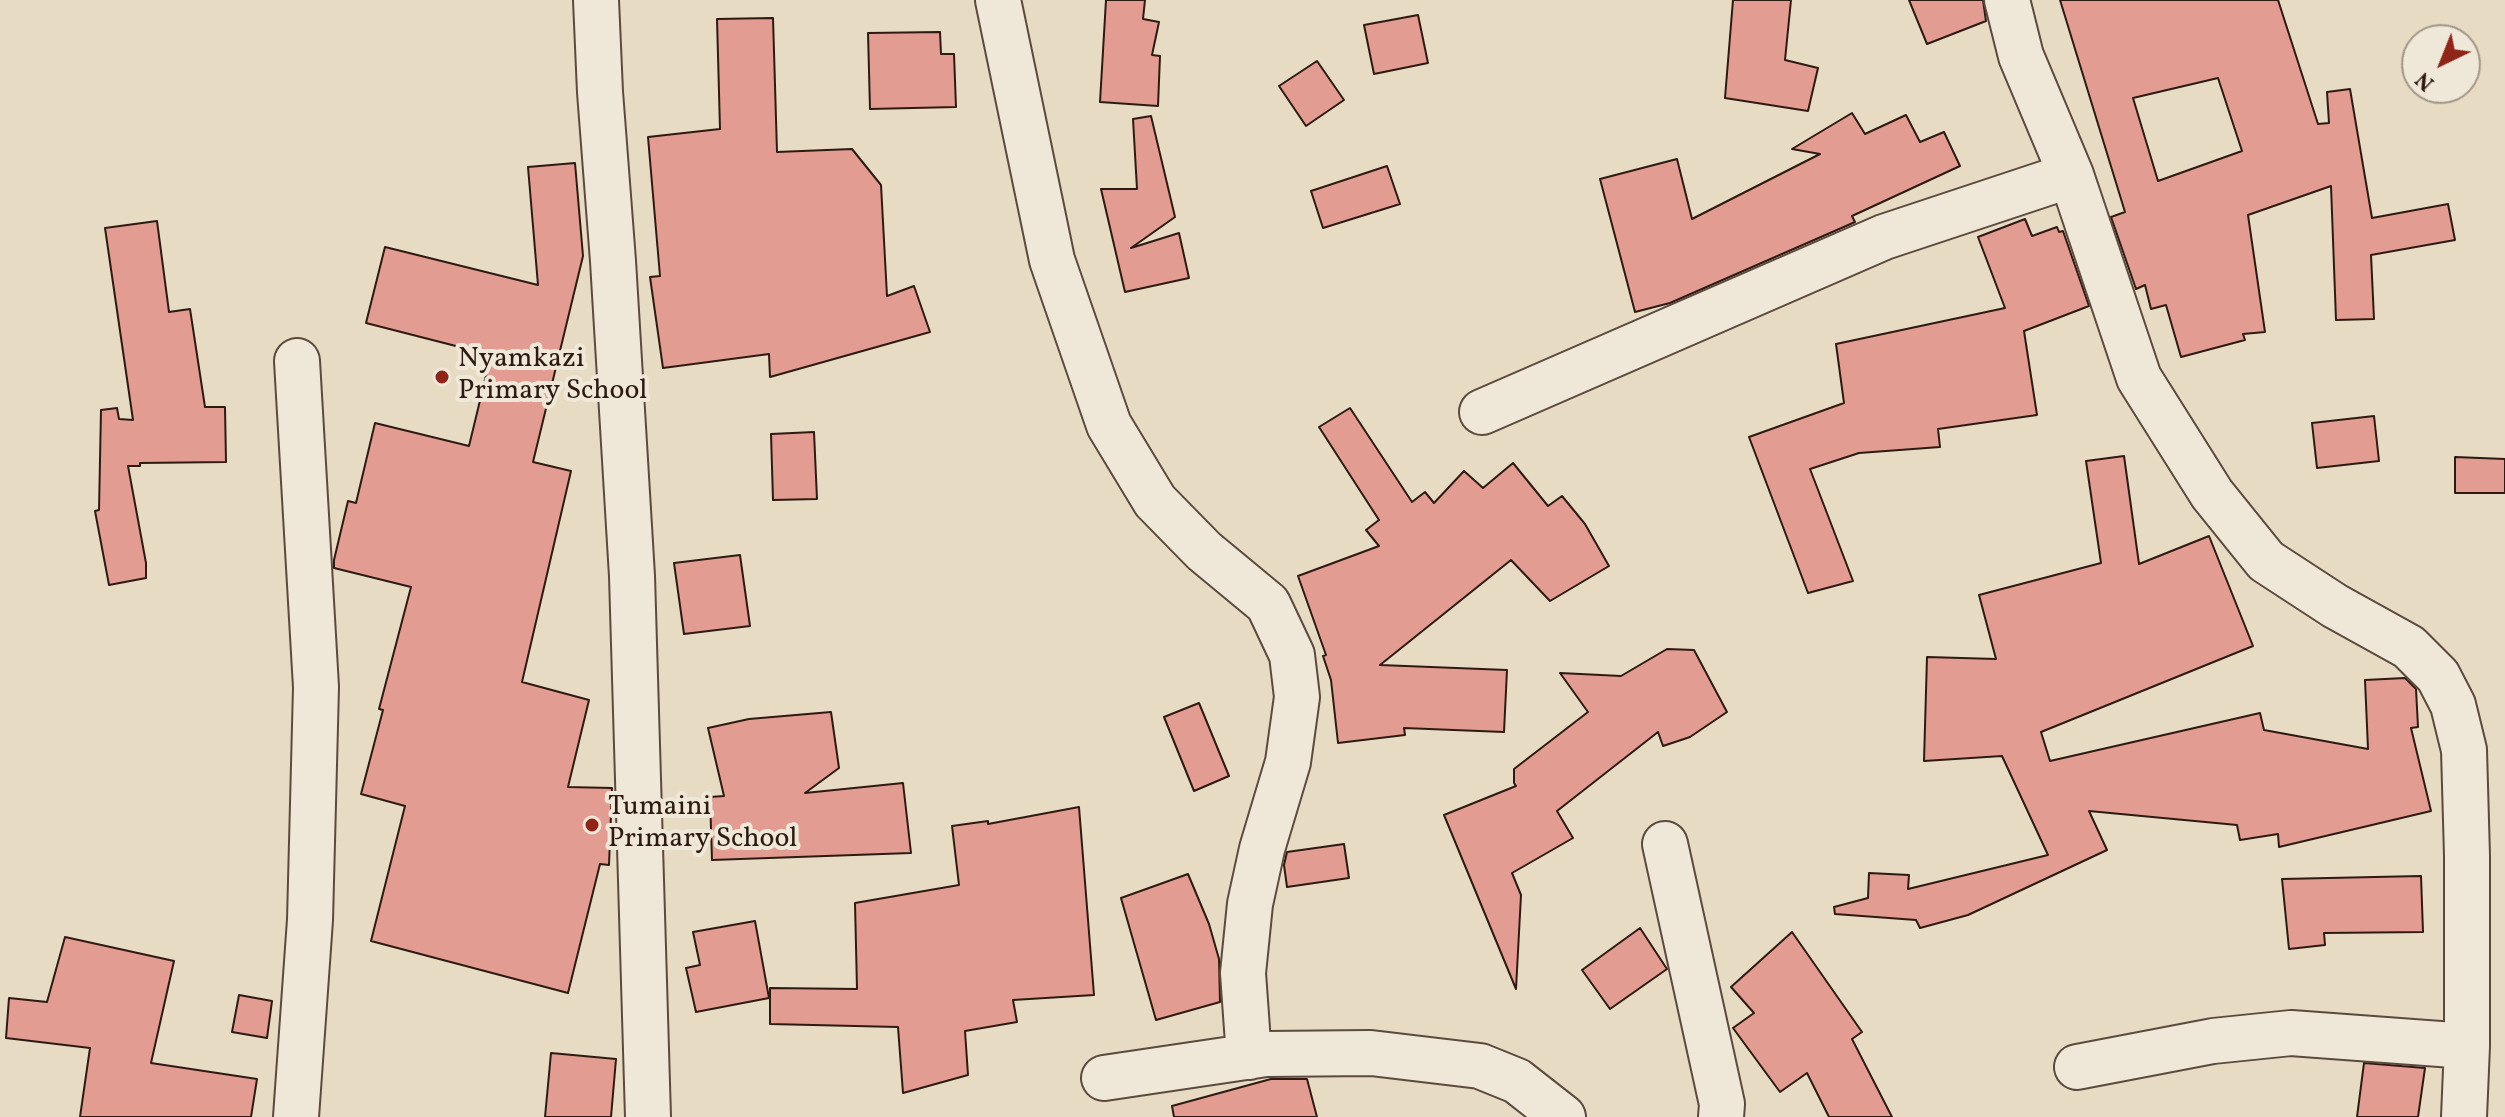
<!DOCTYPE html>
<html>
<head>
<meta charset="utf-8">
<style>
  body { margin:0 }
  #map { position:relative; width:2505px; height:1117px; overflow:hidden; background:#e7dbc3; font-family:Vollkorn,serif }
  canvas { display:block }
  .north { position:absolute; left:2401px; top:24px; width:80px; height:80px; box-sizing:border-box; background:#efe8d8; border:2px solid #a29689; border-radius:50%; rotate:223deg; font-size:22px; font-weight:700; line-height:32px; text-align:center; color:#2e1a12 }
  .north::after { content:''; display:block; margin:auto; width:28px; height:36px; background:#8f2418; clip-path:polygon(50% 0,100% 100%,50% 72%,0 100%) }
</style>
</head>
<body>
<div id="map">
<canvas width="2505" height="1117"></canvas>
<div class="north">N</div>
</div>
<script>
const g = document.querySelector('canvas').getContext('2d');
g.lineJoin = 'round';
function fill(path, color) {
  g.fillStyle = color;
  g.fill(path, 'evenodd');
}
function trace(path, color, width, dash) {
  g.strokeStyle = color;
  g.lineWidth = width;
  g.lineCap = dash ? 'butt' : 'round';
  g.setLineDash(dash || []);
  g.stroke(path);
}
function label(font, color, halo, rows, align = 'center') {
  g.font = font + ' Vollkorn,serif';
  g.lineWidth = 8;
  g.setLineDash([]);
  g.textBaseline = 'middle';
  g.strokeStyle = halo;
  g.fillStyle = color;
  for (const [text, x, y, turn = 0] of rows) {
    g.save();
    g.translate(x, y);
    g.rotate((+turn || 0) * Math.PI / 180);
    g.textAlign = isNaN(turn) ? turn : align;
    if (halo) g.strokeText(text, 0, 0);
    g.fillText(text, 0, 0);
    g.restore();
  }
}
const building = new Path2D(`
  M1106,0H1145L1143,19L1159,22L1152,55L1160,56L1158,106L1100,102Z
  M1733,0H1791L1785,60L1818,68L1808,111L1725,98Z
  M1909,0H1983L1986,21L1927,44Z
  M2060,0H2278L2318,124L2329,123L2327,92L2350,89L2372,218L2448,204L2455,240L2371,255L2374,319L2336,320L2331,186L2248,215L2265,332L2243,334L2245,340L2181,357L2166,305L2151,309L2145,285L2136,289L2111,217L2125,212ZM2218,78L2242,151L2158,181L2133,98Z
  M1418,15L1428,63L1374,74L1364,25Z
  M773,18L777,152L852,149L881,185L887,296L914,286L930,332L770,377L769,354L663,368L650,277L660,276L648,137L720,129L717,19Z
  M940,32L941,54H954L956,107L870,109L868,33Z
  M1317,61L1344,100L1306,126L1279,86Z
  M1852,113L1865,134L1906,115L1920,142L1944,132L1960,166L1852,216L1855,222L1846,226L1670,303L1635,312L1600,179L1677,159L1692,219L1820,154L1792,149Z
  M1151,116L1175,217L1131,248L1179,233L1189,278L1125,292L1101,189H1137L1133,119Z
  M575,163L583,256L533,462L571,471L522,682L589,700L568,787L612,788L609,865L600,864L568,993L371,941L405,806L361,794L383,710L379,709L411,587L334,568V560L348,501L356,503L375,423L469,446L491,355L366,323L385,247L538,285L528,167Z
  M1387,166L1400,204L1323,228L1311,191Z
  M2025,219L2032,236L2057,227L2059,232L2063,231L2089,306L2024,331L2037,415L1938,429L1940,447L1859,453L1810,469L1853,581L1808,593L1749,437L1844,403L1836,344L2005,308L1978,237Z
  M157,221L169,312L190,309L205,407H225L226,462L140,463V466H128L146,563V578L109,585L95,511L99,510L101,410L117,408L119,419L133,420L105,228Z
  M1350,408L1412,502L1425,492L1434,503L1464,471L1483,488L1513,463L1548,506L1562,496L1585,524L1609,566L1550,601L1511,560L1380,665L1507,670L1504,732L1404,728L1405,735L1338,743L1331,680L1323,656L1326,655L1298,576L1379,546L1366,530L1379,520L1319,427Z
  M2374,416L2379,461L2317,468L2312,423Z
  M814,432L817,499L773,500L771,434Z
  M2124,456L2139,564L2209,536L2253,646L2041,732L2050,761L2260,713L2264,730L2368,749L2365,680L2405,678L2416,689L2418,727L2411,728L2431,811L2279,847L2278,834L2240,840L2237,825L2089,811L2107,850L1968,915L1920,928L1916,920L1835,914L1834,907L1868,898L1869,873L1909,875L1908,889L2048,855L2002,756L1924,761L1927,657L1996,659L1979,595L2101,563L2086,461Z
  M2455,457L2505,459V493H2455Z
  M740,555L750,626L684,634L674,563Z
  M1667,649L1694,650L1727,712L1690,737L1663,746L1658,732L1557,811L1573,838L1512,873L1521,895L1516,989L1444,815L1516,786L1514,783V769L1588,712L1560,673L1621,676Z
  M1199,703L1229,776L1194,791L1164,717Z
  M831,712L839,768L805,793L903,783L911,853L712,860L710,797L724,796L708,728L749,719Z
  M1079,807L1094,995L1013,1000L1017,1022L965,1031L968,1075L903,1093L898,1027L770,1024V988L857,989L855,903L959,885L952,826L988,821V824Z
  M1344,844L1349,878L1287,887L1284,865L1287,852Z
  M1188,874L1209,924L1219,959L1220,1002L1156,1020L1121,898Z
  M2421,876L2423,932L2324,933L2325,945L2289,949L2282,879Z
  M755,921L769,998L696,1012L686,968L700,965L693,932Z
  M1640,928L1667,969L1610,1009L1582,970Z
  M1792,932L1862,1032L1852,1039L1892,1117H1829L1807,1073L1780,1092L1733,1028L1754,1013L1731,987Z
  M65,937L174,961L151,1063L257,1079L251,1117H80L90,1048L6,1038L9,998L47,1002Z
  M239,995L272,1001L267,1038L232,1032Z
  M551,1053L616,1059L611,1117H545Z
  M2364,1063L2425,1068L2418,1117H2357Z
  M1271,1079H1307L1317,1117H1174L1172,1106Z`);
fill(building, '#e29c92');
trace(building, '#2e1a12', 2);
const minor = new Path2D(`
  M596,0L600,92L613,261L632,576L648,1117
  M998,0L1052,260L1109,425L1155,501L1204,551L1268,604L1292,655L1297,697L1288,762L1262,849L1250,904L1243,973L1249,1057
  M2007,0L2021,56L2071,175L2139,378L2212,494L2266,561L2335,606L2409,647L2438,676L2453,705L2464,750L2467,856V1046L2464,1117
  M1482,412L1884,237L2071,175
  M1665,844L1722,1104L1721,1117
  M2077,1067L2213,1041L2291,1033L2467,1046
  M1104,1078L1266,1054L1371,1053L1480,1066L1517,1081L1563,1117
  M296,1117L310,920L316,687L297,361`);
trace(minor, '#5c4a3e', 48);
trace(minor, '#efe8d8', 44);
for (const [x, y, r, color] of [
  [442,377,8,"#8f2418"],
  [592,825,8,"#8f2418"]
]) {
  const dot = new Path2D();
  dot.arc(x, y, r, 0, 2 * Math.PI);
  g.fillStyle = color;
  g.fill(dot);
  trace(dot, '#efe8d8', 3);
}
label('28px', '#2e1a12', '#efe8d8', [
  ["Nyamkazi",458,361],
  ["Primary School",458,393],
  ["Tumaini",608,809],
  ["Primary School",608,841]
], 'left');
</script>
</body>
</html>
